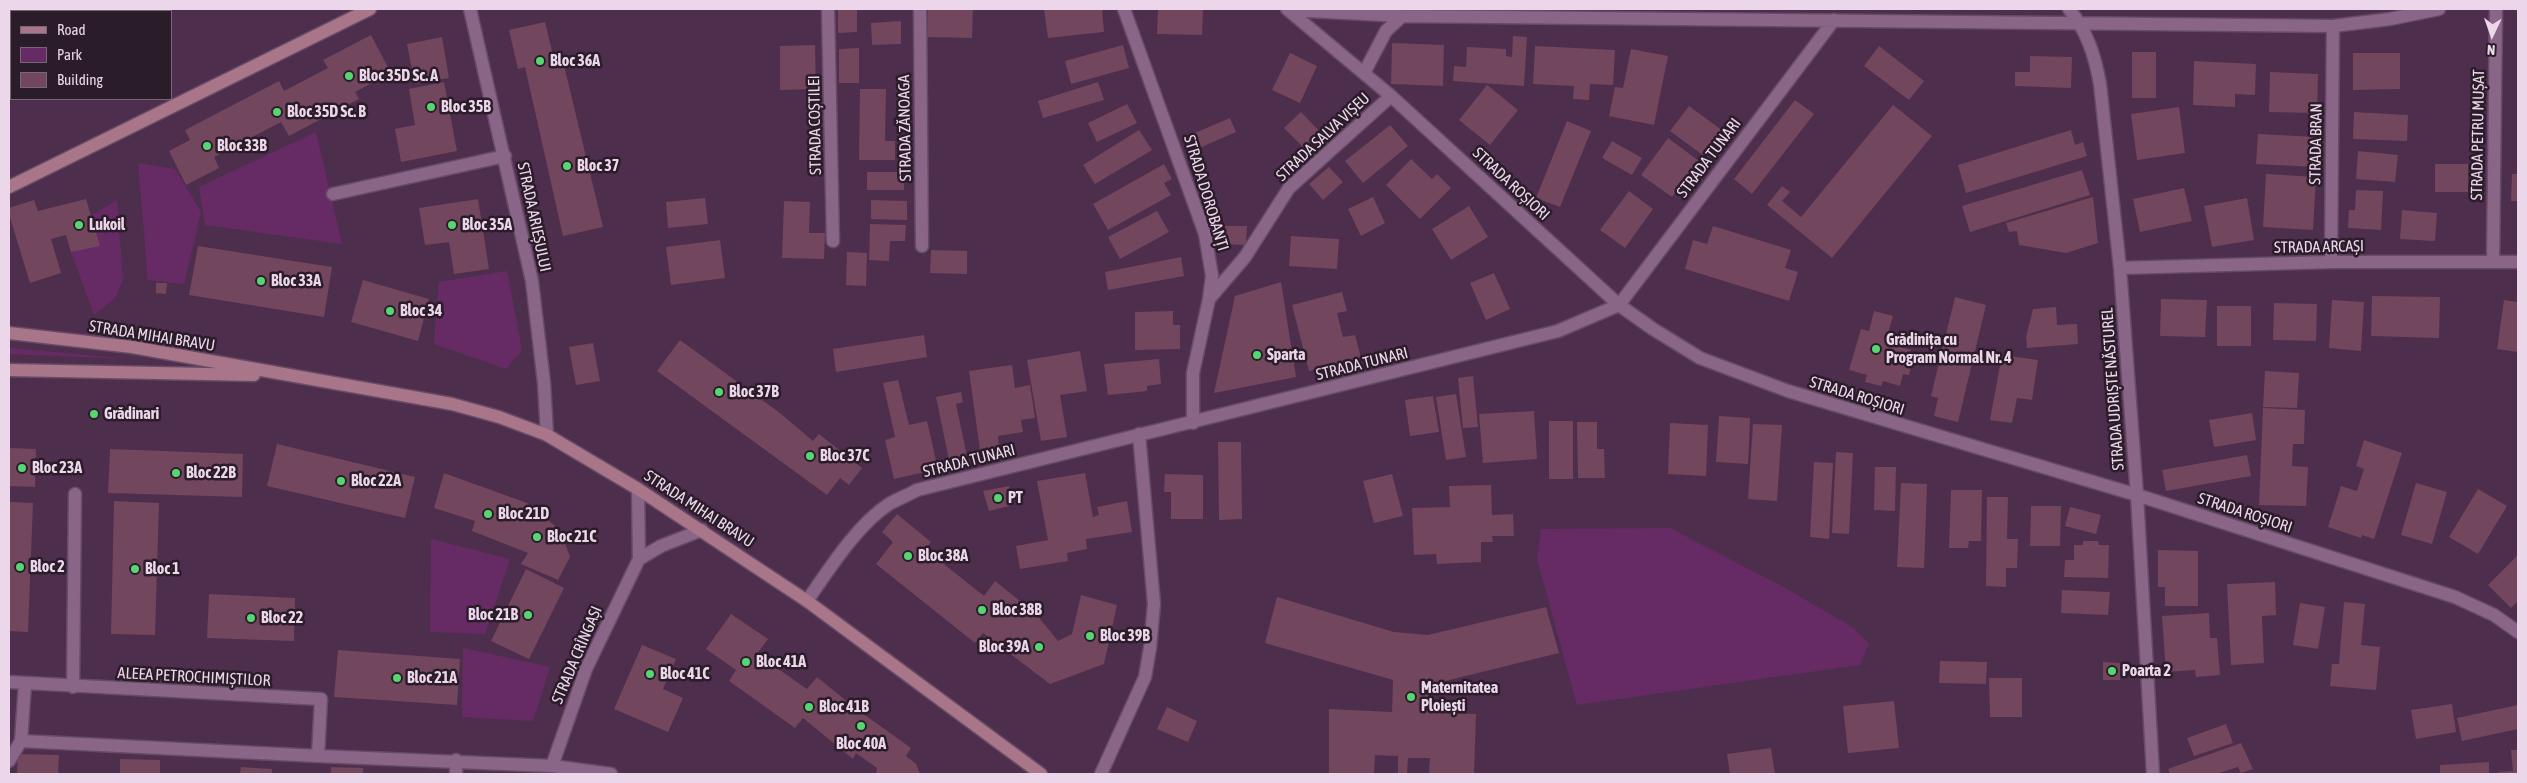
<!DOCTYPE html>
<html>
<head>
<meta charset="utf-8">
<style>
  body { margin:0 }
  #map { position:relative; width:2527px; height:783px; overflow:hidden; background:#4e2e4d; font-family:"Asap Condensed",sans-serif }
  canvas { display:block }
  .frame { position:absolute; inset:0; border:10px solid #ecd7ea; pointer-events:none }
  .legend { position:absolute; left:10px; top:10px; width:162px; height:90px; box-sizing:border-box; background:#2b1c2a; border:1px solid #786777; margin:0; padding:6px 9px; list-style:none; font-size:15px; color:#ecd7ea }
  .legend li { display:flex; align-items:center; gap:10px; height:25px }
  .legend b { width:25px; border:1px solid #786777 }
  .north { position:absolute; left:2467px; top:10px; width:50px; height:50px; -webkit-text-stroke:4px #2b1c2a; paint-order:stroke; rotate:183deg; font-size:14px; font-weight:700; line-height:20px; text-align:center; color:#ecd7ea }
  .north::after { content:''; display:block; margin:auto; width:18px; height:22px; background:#ecd7ea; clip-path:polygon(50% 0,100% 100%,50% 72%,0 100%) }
</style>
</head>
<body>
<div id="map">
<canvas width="2527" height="783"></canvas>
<div class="frame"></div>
<ul class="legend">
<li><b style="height:6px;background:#a87589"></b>Road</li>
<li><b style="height:14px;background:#662b65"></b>Park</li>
<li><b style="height:14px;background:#72465c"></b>Building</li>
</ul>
<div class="north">N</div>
</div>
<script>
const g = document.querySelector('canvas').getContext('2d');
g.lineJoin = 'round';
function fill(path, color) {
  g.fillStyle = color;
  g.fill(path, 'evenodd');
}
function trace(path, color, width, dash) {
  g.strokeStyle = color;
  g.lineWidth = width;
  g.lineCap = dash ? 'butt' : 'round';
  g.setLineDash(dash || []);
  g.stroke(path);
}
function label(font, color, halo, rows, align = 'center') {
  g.font = font + ' "Asap Condensed",sans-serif';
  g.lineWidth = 5;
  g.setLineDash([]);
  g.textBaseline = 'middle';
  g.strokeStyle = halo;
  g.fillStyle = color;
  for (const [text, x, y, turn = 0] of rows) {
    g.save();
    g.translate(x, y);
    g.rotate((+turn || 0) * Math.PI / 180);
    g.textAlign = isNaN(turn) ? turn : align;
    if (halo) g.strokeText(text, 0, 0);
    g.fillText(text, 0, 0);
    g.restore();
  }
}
fill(new Path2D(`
  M316,132L342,244L205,225L199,187Z
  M138,163L175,169L201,212L184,284L148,280Z
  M117,200L123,280L115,298L94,315L71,252L91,216Z
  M507,271L522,350L506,369L434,344L439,282Z
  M9,348L131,359L9,354Z
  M1670,528L1787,589L1852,627L1869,644L1860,665L1577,705L1537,559L1541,529Z
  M431,539L510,559L485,634L430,632Z
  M463,648L550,667L533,721L462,717Z`), '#662b65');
fill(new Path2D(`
  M116,9H158L159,11H111Z
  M838,9H857V32L838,33Z
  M928,9H973L972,38L927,37Z
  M1044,9H1102L1104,32L1048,38Z
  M1158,9H1203L1202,35L1157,34Z
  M901,21V44L872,45L871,23Z
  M545,22L553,55L561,53L603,227L563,236L525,67L518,69L509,30Z
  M371,35L391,73L355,92L359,99L289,136L281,122L214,157L219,168L186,185L169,151L190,140L185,130L279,81L284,91L328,68L323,60Z
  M1513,36L1527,37L1524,86L1453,81L1454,66L1466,67L1467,47L1506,49V56L1512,57Z
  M442,37L449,78L415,84L407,44Z
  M1392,43L1444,45L1443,86L1391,84Z
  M815,45L816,89L780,90V46Z
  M1123,45L1129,68L1071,84L1065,61Z
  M1535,46L1615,50L1613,85L1590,84L1589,100L1573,99L1574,86L1533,84Z
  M1879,46L1924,81L1909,100L1864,66Z
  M859,48V83H839V49Z
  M1631,49L1668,56L1654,125L1609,116L1615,87L1623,88Z
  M2132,52H2156V98H2132Z
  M1290,53L1317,66L1300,103L1272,90Z
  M2353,53H2400V89L2353,90Z
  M2030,56L2072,57L2071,88L2015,86V72H2030Z
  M2194,61L2256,64L2255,95L2235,94V107L2193,105Z
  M2270,72L2318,74L2317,113L2269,112Z
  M444,82L457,151L401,162L395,129L415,125L409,89Z
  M1098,82L1104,100L1043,118L1038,101Z
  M1487,85L1518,110L1490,145L1459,120Z
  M860,89H886L885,141H895V160H859Z
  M1795,100L1814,114L1752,194L1734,179Z
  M1127,104L1137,123L1097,142L1088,123Z
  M1893,105L1932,136L1832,258L1767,205L1782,186L1790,192L1782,201L1801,217Z
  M1689,106L1723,131L1704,156L1670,131Z
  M2179,107L2185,153L2137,160L2131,114Z
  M1301,112L1325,137L1309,153L1284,128Z
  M2354,112L2408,115L2407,141L2353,139Z
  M1230,118L1236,132L1197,149L1190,135Z
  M1567,121L1591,131L1560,207L1536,198Z
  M1390,125L1408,146L1363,183L1345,161Z
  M1139,130L1152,150L1095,184L1083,165Z
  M2071,130L2075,145L2083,142L2087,156L1966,193L1958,165Z
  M2258,134L2317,137L2316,167L2256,164Z
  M1668,138L1699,161L1672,197L1641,175Z
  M1612,141L1642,158L1632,175L1602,158Z
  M2358,151L2398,155L2395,182L2356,179Z
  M1411,159L1432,179L1437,174L1451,188L1420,219L1386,185Z
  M1164,164L1172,179L1164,183L1171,195L1108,230L1093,204Z
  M2435,164H2468V192H2435Z
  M1329,167L1343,182L1323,200L1309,184Z
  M2082,170L2090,195L1970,232L1962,206Z
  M867,172H904V190H867Z
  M2266,174L2316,177L2313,230L2263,227Z
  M2512,174H2518V201H2511Z
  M2184,188L2192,221L2140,232L2133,199Z
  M2356,190L2383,191L2381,230L2348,228L2349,210H2355Z
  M1629,191L1653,209L1625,248L1600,230Z
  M1373,197L1385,223L1361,236L1348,209Z
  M2093,197L2098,243L2066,253L2019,245L2017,231L2009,232L2006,223Z
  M705,198L708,224L668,228L666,202Z
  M2247,198L2254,240L2212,247L2204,206Z
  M86,199L100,246L71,252L66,235L51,239L61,273L30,283L9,214V208L34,200L38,211Z
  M478,199L489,269L454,274L449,242L425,245L419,208Z
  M871,200L907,201V220L871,219Z
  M784,201L810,202L809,233H825L824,259L782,258Z
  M1469,206L1488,237L1451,260L1432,229Z
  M2402,210L2437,213L2435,241L2400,239Z
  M1157,211L1169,232L1120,259L1108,237Z
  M870,224L906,225L905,241H890L889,261L869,260Z
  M1225,226H1247L1246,245L1224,244Z
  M1713,226L1791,250L1785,268L1798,272L1789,301L1685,269L1693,240L1707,244Z
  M1291,236L1339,239L1337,269L1289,266Z
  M720,240L725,278L671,285L666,247Z
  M198,246L332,267L324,317L189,295Z
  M931,250L967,251V274L930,273Z
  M847,252L867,253L866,286L846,285Z
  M1181,257L1184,276L1108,290L1105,272Z
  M1494,273L1510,309L1486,320L1470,283Z
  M363,280L429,299L418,341L351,322Z
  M1281,282L1296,377L1214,393L1235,296Z
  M156,283H167L166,294L156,293Z
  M1342,292L1347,311L1337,313L1343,337L1355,335L1361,358L1309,371L1292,305Z
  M2372,296L2440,297L2439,338L2371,336Z
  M1955,297L1986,305L1958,422L1934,416L1938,398L1931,396Z
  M2161,299L2207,300L2205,337L2160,336Z
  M2332,300L2364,302L2361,351L2329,348Z
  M2504,300L2518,302V352L2497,349Z
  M2274,303L2317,304L2316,341L2273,340Z
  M2217,306H2251V346H2217Z
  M2056,307L2057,325L2077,324L2078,344L2027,348L2026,337L2033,309Z
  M1173,311V325H1180V349L1135,350V312Z
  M1874,311L1893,316L1885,343L1911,350L1909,360L1912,362L1909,375L1903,374L1900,386L1883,381L1881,386L1865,382L1867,375L1849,370L1861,329L1869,331Z
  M924,335L927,357L836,372L833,349Z
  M680,340L780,413L813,441L819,434L862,468L849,485L840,478L827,495L657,371Z
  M593,343L600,381L576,385L569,347Z
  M1080,351L1087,391L1060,395L1067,437L1041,441L1027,360Z
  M2002,355L2038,360L2032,400L2017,398L2012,423L1990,420Z
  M1159,359L1161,384L1147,386V391L1108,395L1104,364Z
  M1012,365L1015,388L1030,385L1035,418L1021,420L1023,432L998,436L999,447L980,450L969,371Z
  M2265,371L2299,373L2297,408L2263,407Z
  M1473,376L1478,427L1463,428L1458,378Z
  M898,380L909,425L927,421L938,469L894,479L885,440L895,437L883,383Z
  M961,392L963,402L956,404L967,456L949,460L936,397Z
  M1456,394L1466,457L1446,460L1436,397Z
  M1433,396L1439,432L1410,436L1405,400Z
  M2263,408L2305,410L2304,444H2293L2292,466L2308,467L2306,506L2259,505Z
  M1534,411L1537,459L1483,463L1479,414Z
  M2252,413L2256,440L2214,447L2209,420Z
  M1719,416L1750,418L1748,464L1716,462Z
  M1549,421H1573V479H1549Z
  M1577,422H1597V449H1604L1605,478H1578Z
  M1670,423L1708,425L1706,476L1668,474Z
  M1753,424L1782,425L1777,501L1748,499Z
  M2364,440L2402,453L2374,539L2362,535L2361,538L2328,527L2341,486L2357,491L2364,469L2356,466Z
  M1218,442H1241L1242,519L1219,520Z
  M277,444L415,477L405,518L267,486Z
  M9,448L36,449L35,487L9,486Z
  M110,449L243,454L242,497L108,493Z
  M1836,452L1853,453L1849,534L1832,533Z
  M2247,455L2251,476L2166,491L2162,470Z
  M1814,462L1833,463L1829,539L1810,537Z
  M1875,467H1896L1895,511L1874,510Z
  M444,473L527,503L560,530L570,557L558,580L521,564L528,553L472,531L475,521L434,508Z
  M1085,473L1093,517L1099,515L1097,507L1127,501L1132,532L1086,539L1087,549L1067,553L1068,561L1020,569L1016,546L1048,540L1037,481Z
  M1165,474L1203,475V519H1171V492H1164Z
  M1392,474L1403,516L1374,523L1363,481Z
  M1901,483L1927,484L1924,568L1897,567Z
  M2416,483L2447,492L2432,544L2401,535Z
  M1491,485L1492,515L1513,514L1514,536H1492L1493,542H1481V562L1437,564L1436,554L1414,555L1412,508L1450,507L1449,486Z
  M1009,486L1013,505L989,511L983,491Z
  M2478,489L2507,506L2478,554L2449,537Z
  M1951,490H1982L1981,541H1969L1968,548H1949Z
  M1987,497H2008L2007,539H2018L2017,568H2006V587L1986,586Z
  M114,501L159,503L155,635L111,634Z
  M9,502L33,503L28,632L9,631Z
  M2031,506H2061L2060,546H2030Z
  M2070,507L2101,515L2096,534L2065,526Z
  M897,514L931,542L925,549L984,596L995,581L1036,614L1058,641L1072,634L1081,595L1117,605L1104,664L1050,684L983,633L975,643L876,564L893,542L882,532Z
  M2083,541H2098L2099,545H2109L2108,578L2064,577L2065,560H2074V545H2083Z
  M2158,550L2198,551V606H2165V587H2158Z
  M2518,555V601L2511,608L2488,585Z
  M526,569L564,588L529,659L491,641Z
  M2275,582L2276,615L2262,616L2264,663L2231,665L2227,584Z
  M2062,590L2110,592L2108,615L2061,613Z
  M209,594L295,598L294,641L207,638Z
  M1277,597L1394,632L1428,635L1546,607L1559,653L1429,685V713L1476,714L1474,774H1429L1430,758H1408L1407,774H1398V756L1375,755L1374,774H1329V709L1392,712L1393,680L1265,643Z
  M2344,602L2365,604L2361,645L2380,647L2376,690L2330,686L2332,664H2339Z
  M2300,603L2325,607L2318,649L2293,645Z
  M2209,613L2210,638H2217L2220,675L2196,677L2195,670L2166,672L2162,616Z
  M731,614L768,639L757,654L807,689L817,677L855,708L911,748L906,756L916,764L920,774H876L877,768L856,753L853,759L803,718L795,728L729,681L736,670L706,649Z
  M642,645L676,659L663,689L683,698L668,732L614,709Z
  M338,650L460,659L457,705L334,697Z
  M1940,661L1987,662L1986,684L1939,683Z
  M2103,662L2120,663V680H2103Z
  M1989,678H2022V717H1990Z
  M1894,701L1899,748L1848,753L1843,706Z
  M2452,704L2456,732L2416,739L2411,710Z
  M2518,705V729L2462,741L2457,718Z
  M1167,707L1197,721L1188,742L1157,729Z
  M2226,724L2233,743L2194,756L2187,738Z
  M2241,743L2253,769L2241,773L2238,767L2216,774H2170L2168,769Z
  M1771,748L1775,774H1730L1727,754Z
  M2511,750H2518V774H2498V772L2513,771Z
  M18,754L59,755L58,774H17Z
  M120,759L160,760V774H120Z
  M2489,762V774H2440V765Z
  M241,767L272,769V774H240Z
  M331,767L363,768V774H331Z`), '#72465c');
const street = new Path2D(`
  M470,9L532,281L544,383L547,435
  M828,9L833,241
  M920,9L922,246
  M1124,9L1205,234L1212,276L1209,299L1193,373V423
  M1287,9L1391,96L1619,305L1653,329L1700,358L1788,391L2137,495L2455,597L2494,615L2518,632
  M2069,9C2087,31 2095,56 2100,84L2120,268L2137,495L2153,774
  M1290,10L1402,16L2333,26L2390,19L2439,9
  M1364,73L1386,31L1402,16
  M333,194L505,156
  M2331,262L2333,26
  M2493,262L2496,9
  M2120,268L2331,262H2518
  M1209,299L1245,257L1289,188L1391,96
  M639,559L661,546L702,530
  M807,601C829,569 857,525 889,504C898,499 908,495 917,490L1558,331L1619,305L1834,20
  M9,682L321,699L318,756L21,741
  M73,687L75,494
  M318,756L552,766L611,774
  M456,760V774
  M9,761L21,741L25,684
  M552,766L586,669L639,559L638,489
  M1101,774L1145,677L1150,648L1154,604L1139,434`);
const secondary = new Path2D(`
  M9,187L370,9
  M9,333L132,347L452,404L499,417L547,435L638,489L807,601L1041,774
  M9,370L254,375`);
trace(street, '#674b66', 15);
trace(secondary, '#674b66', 15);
trace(street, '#896687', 12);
trace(secondary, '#a87589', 12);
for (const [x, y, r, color] of [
  [540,61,5,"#55d672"],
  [349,76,5,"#55d672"],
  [431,107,5,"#55d672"],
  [277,112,5,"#55d672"],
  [207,146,5,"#55d672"],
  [567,166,5,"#55d672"],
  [79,225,5,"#55d672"],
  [452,225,5,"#55d672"],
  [261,281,5,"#55d672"],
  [390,311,5,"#55d672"],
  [1876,349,5,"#55d672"],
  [1257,355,5,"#55d672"],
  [719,392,5,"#55d672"],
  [94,414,5,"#55d672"],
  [810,456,5,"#55d672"],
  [22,468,5,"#55d672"],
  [176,473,5,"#55d672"],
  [341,481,5,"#55d672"],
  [998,498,5,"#55d672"],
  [488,514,5,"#55d672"],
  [537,537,5,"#55d672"],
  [908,556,5,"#55d672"],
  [20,567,5,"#55d672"],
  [135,569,5,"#55d672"],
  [982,610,5,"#55d672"],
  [528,615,5,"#55d672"],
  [251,618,5,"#55d672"],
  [1090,636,5,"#55d672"],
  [1039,647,5,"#55d672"],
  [746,662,5,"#55d672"],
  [2112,671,5,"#55d672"],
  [650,674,5,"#55d672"],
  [397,678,5,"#55d672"],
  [1411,697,5,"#55d672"],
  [809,707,5,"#55d672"],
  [861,726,5,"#55d672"]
]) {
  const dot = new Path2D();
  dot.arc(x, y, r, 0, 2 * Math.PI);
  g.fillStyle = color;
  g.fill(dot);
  trace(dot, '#2b1c2a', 2);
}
label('bold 16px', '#ecd7ea', '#2b1c2a', [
  ["Bloc 36A",550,61],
  ["Bloc 35D Sc. A",359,76],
  ["Bloc 35B",441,107],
  ["Bloc 35D Sc. B",287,112],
  ["Bloc 33B",217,146],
  ["Bloc 37",577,166],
  ["Lukoil",89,225],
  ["Bloc 35A",462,225],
  ["Bloc 33A",271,281],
  ["Bloc 34",400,311],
  ["Grădinița cu",1886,340],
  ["Program Normal Nr. 4",1886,358],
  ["Sparta",1267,355],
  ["Bloc 37B",729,392],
  ["Grădinari",104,414],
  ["Bloc 37C",820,456],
  ["Bloc 23A",32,468],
  ["Bloc 22B",186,473],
  ["Bloc 22A",351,481],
  ["PT",1008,498],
  ["Bloc 21D",498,514],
  ["Bloc 21C",547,537],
  ["Bloc 38A",918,556],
  ["Bloc 2",30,567],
  ["Bloc 1",145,569],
  ["Bloc 38B",992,610],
  ["Bloc 21B",518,615,"right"],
  ["Bloc 22",261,618],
  ["Bloc 39B",1100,636],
  ["Bloc 39A",1029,647,"right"],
  ["Bloc 41A",756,662],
  ["Poarta 2",2122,671],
  ["Bloc 41C",660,674],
  ["Bloc 21A",407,678],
  ["Maternitatea",1421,688],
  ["Ploiești",1421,706],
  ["Bloc 41B",819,707],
  ["Bloc 40A",861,744,"center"]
], 'left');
label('16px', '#ecd7ea', '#2b1c2a', [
  ["STRADA COȘTILEI",815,125,-91],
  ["STRADA ZĂNOAGA",905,128,-91],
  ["STRADA PETRU MUȘAT",2478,135,-89],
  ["STRADA SALVA VIȘEU",1323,137,-43],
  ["STRADA BRAN",2316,144,-89],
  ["STRADA TUNARI",1709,158,-53],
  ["STRADA ROȘIORI",1511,184,43],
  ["STRADA DOROBANȚI",1206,193,73],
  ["STRADA ARIEȘULUI",534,217,78],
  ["STRADA ARCAȘI",2319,247,-1],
  ["STRADA MIHAI BRAVU",152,336,9],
  ["STRADA TUNARI",1362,364,-14],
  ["STRADA UDRIȘTE NĂSTUREL",2113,389,-94],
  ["STRADA ROȘIORI",1857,396,17],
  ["STRADA TUNARI",969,461,-14],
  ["STRADA MIHAI BRAVU",699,509,33],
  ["STRADA ROȘIORI",2245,513,18],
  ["STRADA CRÎNGAȘI",577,655,-67],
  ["ALEEA PETROCHIMIȘTILOR",194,677,3]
]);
</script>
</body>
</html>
